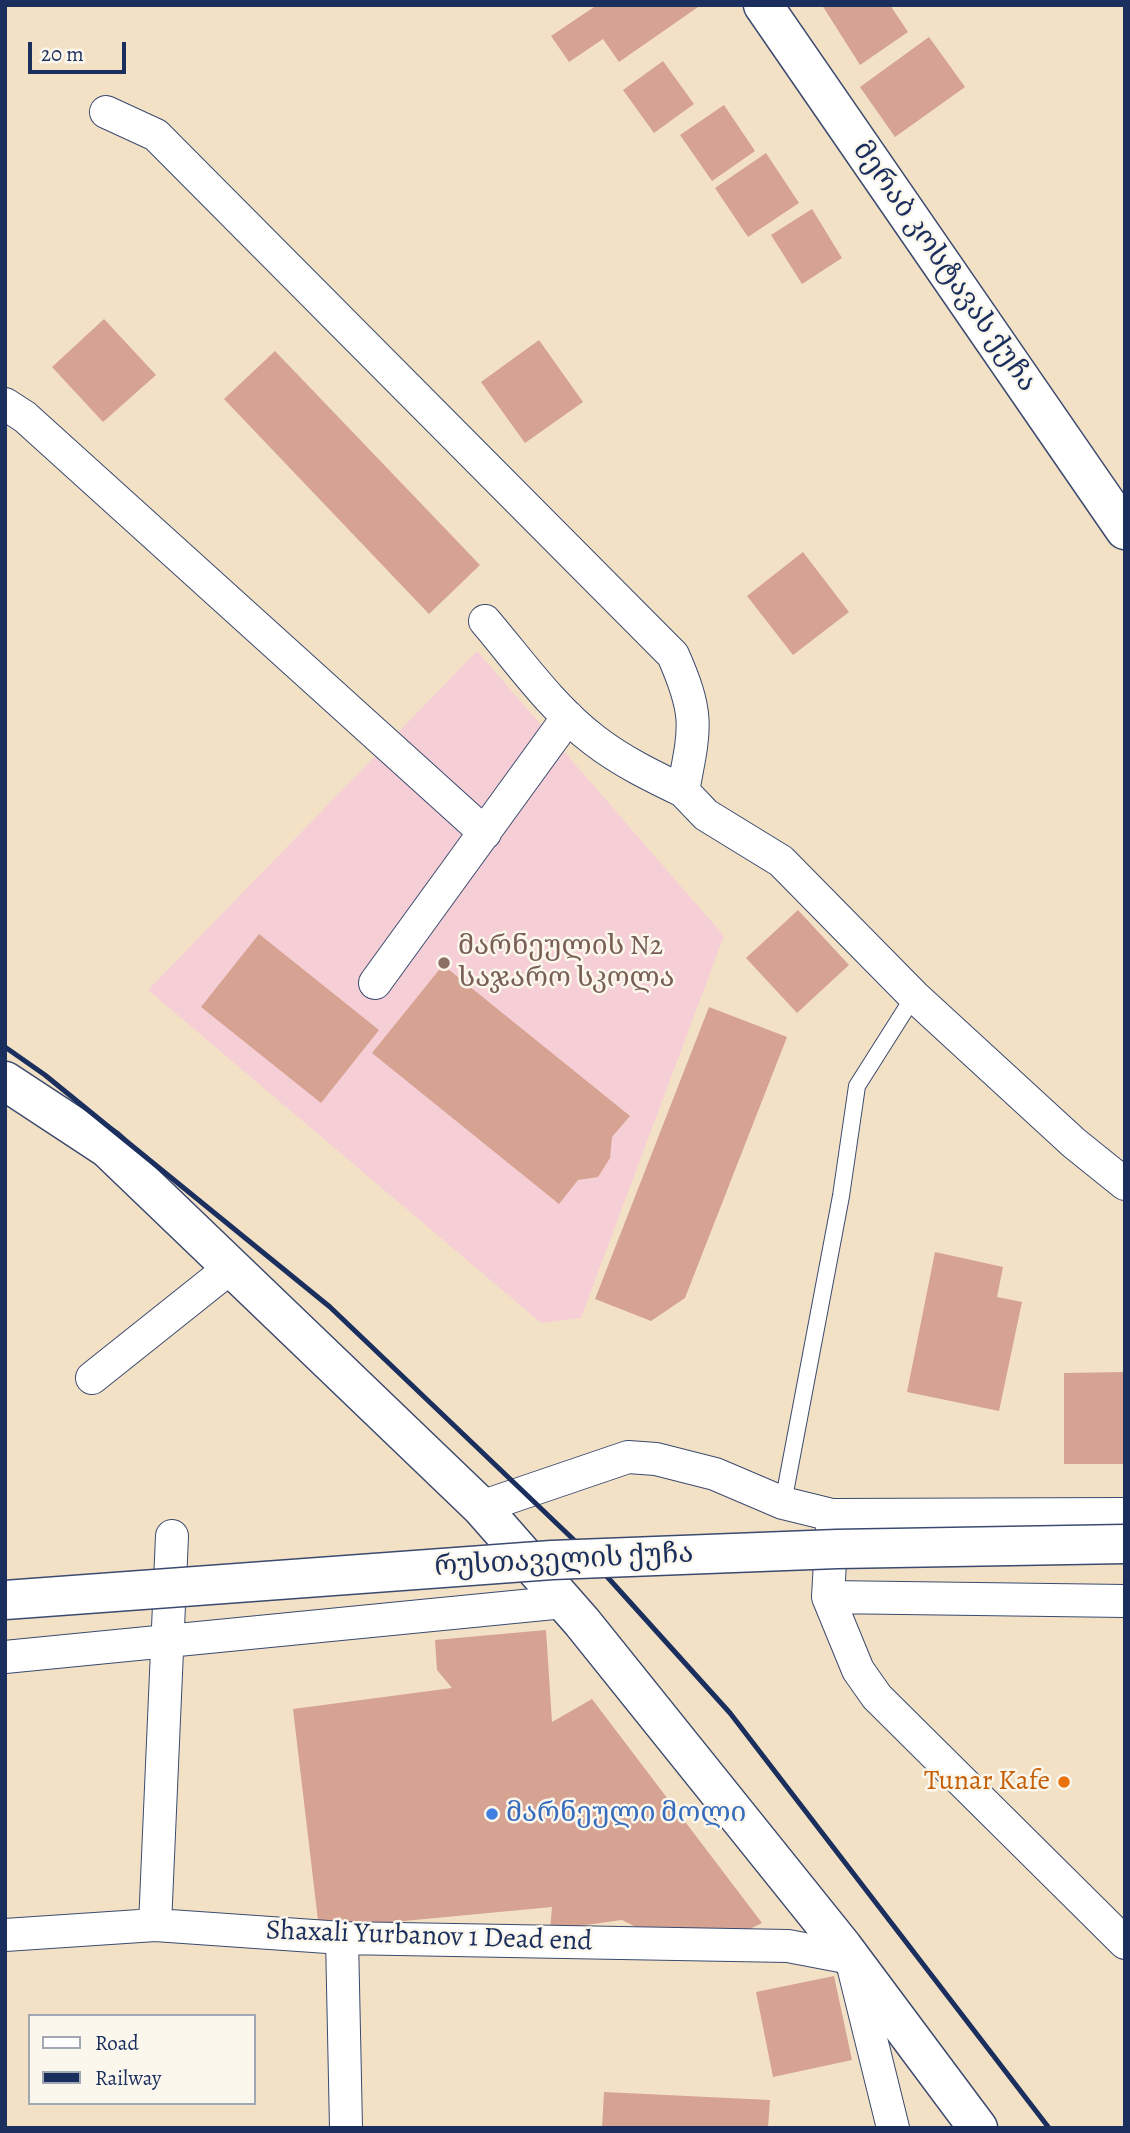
<!DOCTYPE html>
<html>
<head>
<meta charset="utf-8">
<style>
  body { margin:0 }
  #map { position:relative; width:1130px; height:2133px; overflow:hidden; background:#f3e1c6; font-family:Alegreya,serif }
  canvas { display:block }
  .frame { position:absolute; inset:0; border:7px solid #1b2f5e; pointer-events:none }
  .legend { position:absolute; left:28px; top:2014px; width:228px; height:91px; box-sizing:border-box; background:#fbf7ec; border:2px solid #a1a7b3; margin:0; padding:9px 12px; list-style:none; font-size:21px; color:#1b2f5e }
  .legend li { display:flex; align-items:center; gap:14px; height:35px }
  .legend b { width:35px; border:2px solid #a1a7b3 }
  .scale { position:absolute; left:28px; top:42px; width:98px; height:32px; box-sizing:border-box; border:4px solid #1b2f5e; border-top:0; padding-left:9px; font-size:21px; line-height:24px; white-space:nowrap; color:#1b2f5e; -webkit-text-stroke:5px #fbf7ec; paint-order:stroke }
</style>
</head>
<body>
<div id="map">
<canvas width="1130" height="2133"></canvas>
<div class="frame"></div>
<ul class="legend">
<li><b style="height:9px;background:#fff"></b>Road</li>
<li><b style="height:9px;background:#1b2f5e"></b>Railway</li>
</ul>
<div class="scale">20 m</div>
</div>
<script>
const g = document.querySelector('canvas').getContext('2d');
g.lineJoin = 'round';
function fill(path, color) {
  g.fillStyle = color;
  g.fill(path, 'evenodd');
}
function trace(path, color, width, dash) {
  g.strokeStyle = color;
  g.lineWidth = width;
  g.lineCap = dash ? 'butt' : 'round';
  g.setLineDash(dash || []);
  g.stroke(path);
}
function label(font, color, halo, rows, align = 'center') {
  g.font = font + ' Alegreya,"Noto Serif Georgian",serif';
  g.lineWidth = 5;
  g.setLineDash([]);
  g.textBaseline = 'middle';
  g.strokeStyle = halo;
  g.fillStyle = color;
  for (const [text, x, y, turn = 0] of rows) {
    g.save();
    g.translate(x, y);
    g.rotate((+turn || 0) * Math.PI / 180);
    g.textAlign = isNaN(turn) ? turn : align;
    if (halo) g.strokeText(text, 0, 0);
    g.fillText(text, 0, 0);
    g.restore();
  }
}
fill(new Path2D(`
  M477,651L724,936L581,1318L541,1323L148,990Z`), '#f6cfd6');
fill(new Path2D(`
  M597,5H701L619,62L603,39L569,62L551,36Z
  M822,5H890L908,32L860,65Z
  M929,37L965,87L895,137L860,87Z
  M663,61L694,104L654,133L623,90Z
  M724,105L755,151L712,181L680,135Z
  M766,153L799,203L748,237L715,188Z
  M812,209L842,258L802,284L771,235Z
  M104,319L156,375L103,422L52,367Z
  M539,340L583,402L525,443L481,382Z
  M275,351L480,565L429,614L224,399Z
  M803,552L849,612L793,655L747,596Z
  M798,910L849,965L797,1013L746,958Z
  M259,934L379,1030L321,1103L201,1007Z
  M443,965L630,1116L612,1137L610,1158L598,1177L578,1180L559,1204L372,1053Z
  M709,1007L787,1037L685,1298L651,1321L595,1299Z
  M935,1252L1003,1267L997,1297L1022,1302L999,1411L907,1392Z
  M1125,1372V1464H1064V1373Z
  M546,1630L552,1722L592,1699L762,1923L744,1932L638,1928L622,1920L550,1930L552,1907L319,1929L293,1709L452,1688L437,1670L435,1640Z
  M834,1976L852,2060L773,2077L756,1992Z
  M604,2092L770,2100L768,2128H602Z`), '#d6a292');
const lane = new Path2D(`
  M783,1503L841,1196L857,1086L914,996`);
const street = new Path2D(`
  M106,112L156,135L673,655C700,716 695,728 683,791L706,815L781,861L914,996L1074,1143L1125,1184
  M5,404L25,417L485,833
  M485,621C519,661 552,708 594,740C621,761 652,776 683,791
  M375,983L568,717
  M92,1378L230,1268
  M481,1507L628,1457L656,1459L715,1474L783,1503L832,1515L1125,1514
  M832,1527L828,1597L858,1670L877,1697L1125,1943
  M828,1597L1125,1601
  M5,1657L564,1602
  M155,1925L172,1536
  M5,1935L155,1925L342,1938L788,1946L851,1958L893,2128
  M342,1938L346,2128`);
const secondary = new Path2D(`
  M5,1081L107,1148L481,1507L582,1622L843,1947L978,2128`);
const highway = new Path2D(`
  M763,5L1125,530`);
trace(lane, '#3b4a6e', 18);
trace(street, '#3b4a6e', 34);
trace(secondary, '#3b4a6e', 41);
trace(highway, '#3b4a6e', 41);
trace(lane, '#fff', 16);
trace(street, '#fff', 32);
trace(secondary, '#fff', 38);
trace(highway, '#fff', 38);
trace(new Path2D(`
  M5,1047L45,1075L330,1307L574,1540L730,1713L1049,2128`), '#1b2f5e', 5);
const secondaryBridge = new Path2D(`
  M5,1600L552,1560L837,1549L1125,1544`);
trace(secondaryBridge, '#3b4a6e', 41, []);
trace(secondaryBridge, '#fff', 38);
for (const [x, y, r, color] of [
  [444,963,7,"#8d6e63"],
  [1064,1782,7,"#e8710a"],
  [492,1814,7,"#3f7fe0"]
]) {
  const dot = new Path2D();
  dot.arc(x, y, r, 0, 2 * Math.PI);
  g.fillStyle = color;
  g.fill(dot);
  trace(dot, '#fbf7ec', 2.5);
}
label('28px', '#1b2f5e', '#fbf7ec', [
  ["მერაბ კოსტავას ქუჩა",944,267,55],
  ["რუსთაველის ქუჩა",564,1561,-3],
  ["Shaxali Yurbanov 1 Dead end",429,1937,2]
]);
label('28px', '#785e54', '#fbf7ec', [
  ["მარნეულის N2",458,947],
  ["საჯარო სკოლა",458,979]
], 'left');
label('28px', '#c56008', '#fbf7ec', [
  ["Tunar Kafe",1050,1782]
], 'right');
label('28px', '#366cbe', '#fbf7ec', [
  ["მარნეული მოლი",506,1814]
], 'left');
</script>
</body>
</html>
